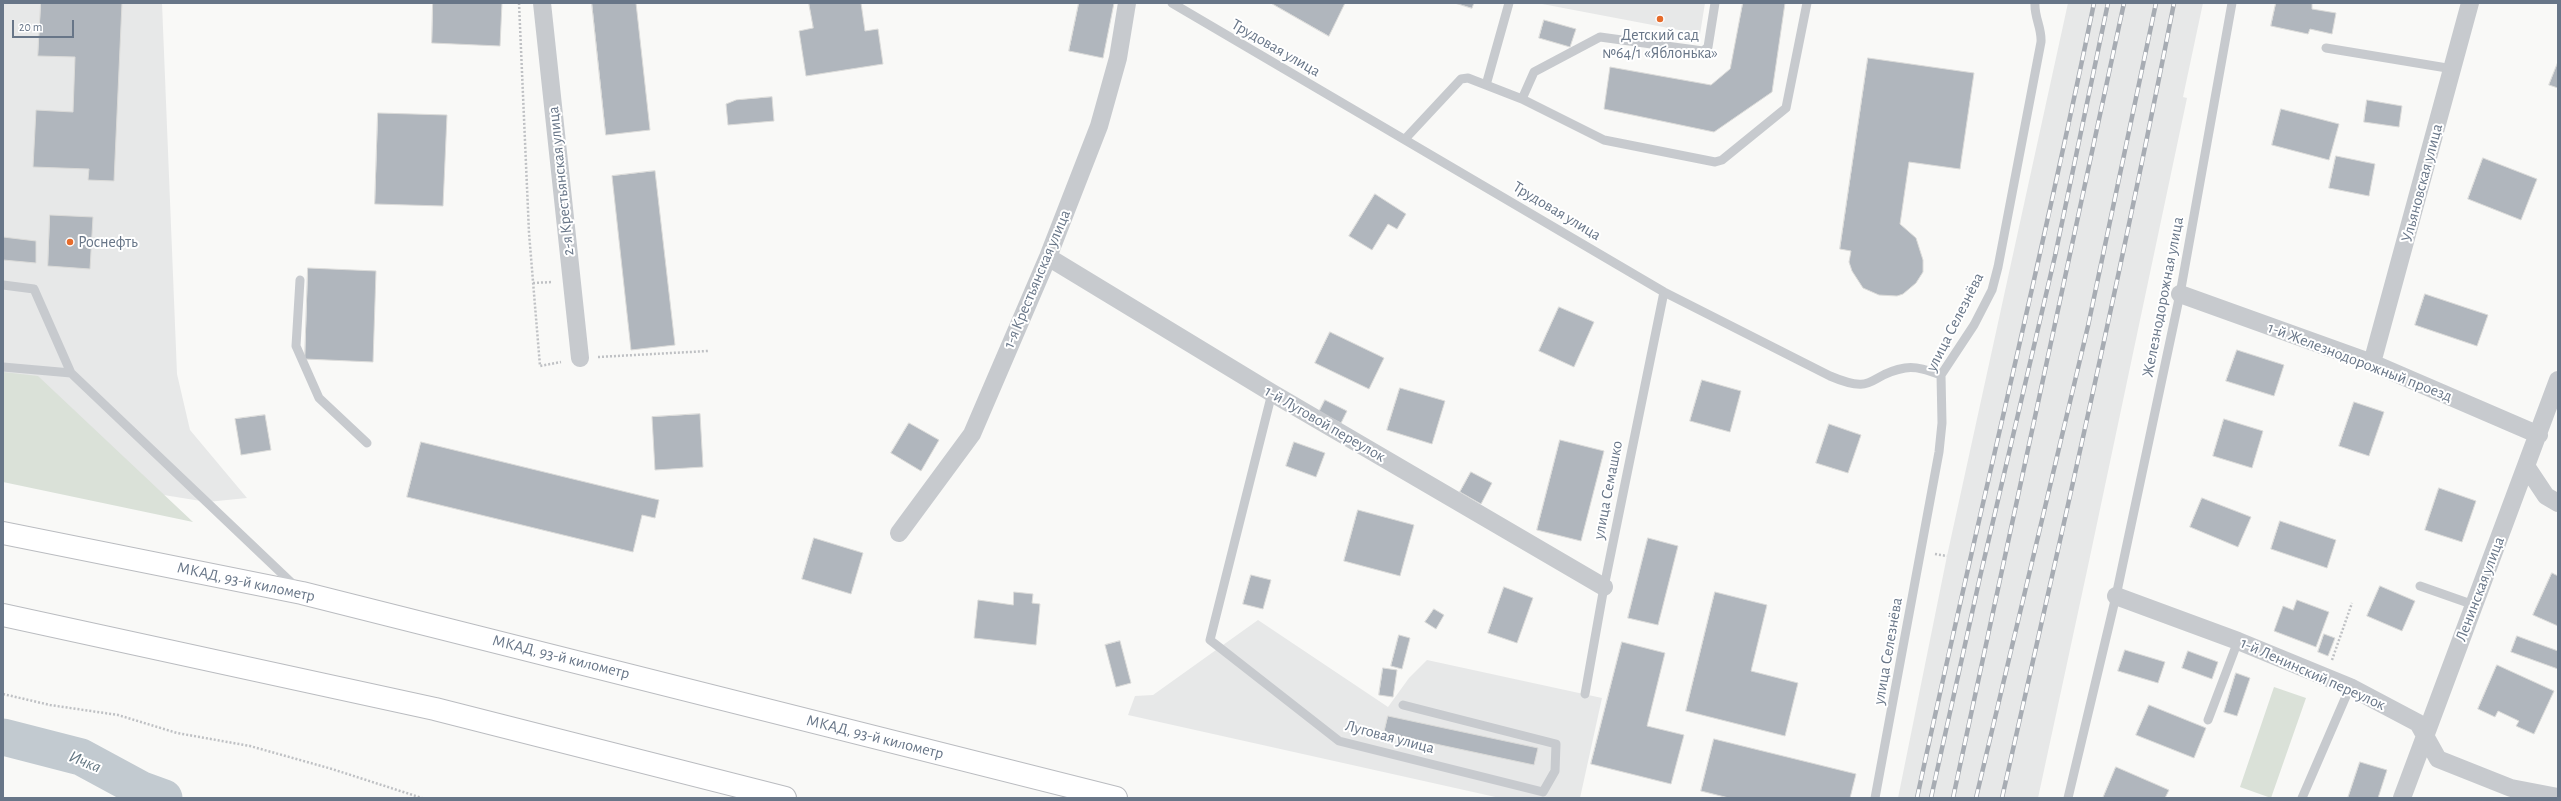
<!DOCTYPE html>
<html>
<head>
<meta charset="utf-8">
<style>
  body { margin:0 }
  #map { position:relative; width:2561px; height:801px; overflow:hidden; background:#f9f9f7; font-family:"Alegreya Sans",sans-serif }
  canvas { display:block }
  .frame { position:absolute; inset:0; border:4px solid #687688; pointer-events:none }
  .scale { position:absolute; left:12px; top:20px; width:62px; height:18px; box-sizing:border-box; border:2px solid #687688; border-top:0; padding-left:5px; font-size:12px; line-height:14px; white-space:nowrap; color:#687688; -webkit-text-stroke:3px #fff; paint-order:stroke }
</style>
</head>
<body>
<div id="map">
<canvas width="2561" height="801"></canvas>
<div class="frame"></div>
<div class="scale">20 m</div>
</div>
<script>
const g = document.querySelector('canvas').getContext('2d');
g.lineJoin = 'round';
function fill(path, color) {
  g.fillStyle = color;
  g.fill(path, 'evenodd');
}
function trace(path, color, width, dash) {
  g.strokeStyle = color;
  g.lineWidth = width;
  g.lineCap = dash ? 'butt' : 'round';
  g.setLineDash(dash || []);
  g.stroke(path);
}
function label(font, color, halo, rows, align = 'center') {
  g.font = font + ' "Alegreya Sans",sans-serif';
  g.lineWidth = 4;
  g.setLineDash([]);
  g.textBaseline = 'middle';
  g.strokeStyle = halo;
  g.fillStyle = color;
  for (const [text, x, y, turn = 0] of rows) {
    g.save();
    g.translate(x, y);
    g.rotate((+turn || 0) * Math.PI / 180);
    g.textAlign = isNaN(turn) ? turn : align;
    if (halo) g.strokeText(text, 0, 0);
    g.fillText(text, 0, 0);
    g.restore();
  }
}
fill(new Path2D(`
  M3,3H162L177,374L190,430L247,498L207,502L3,469Z
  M1537,3H1705L1700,34Z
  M2068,3H2203L2183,97L2187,98L2088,566L2038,798H1898L1947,556Z
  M1258,620L1388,707L1409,678L1427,660L1602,698L1580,798H1500L1128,715L1135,696L1153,695Z`), '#e7e8e8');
fill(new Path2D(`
  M3,372L38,376L193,522L3,482Z
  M2274,687L2306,698L2271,798L2240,787Z`), '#dae1d8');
trace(new Path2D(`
  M3,737L81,757L142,790L164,798`), '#c2cad0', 37);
const building = new Path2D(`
  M41,3H122L114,181L88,180L89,169L33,167L36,110L73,112L75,57L38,56Z
  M433,3H502L500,46L432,43Z
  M592,3H636L650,130L606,135Z
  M809,3H861L865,31L878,29L883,64L806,76L799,31L813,28Z
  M1079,3H1114L1103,58L1069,51Z
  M1271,3H1345L1329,36Z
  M1455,3H1474L1472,8Z
  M1743,3H1785L1772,92L1714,132L1604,109L1610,67L1711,85L1730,69Z
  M2276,3H2312V9L2336,13L2332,34L2310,29L2308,34L2271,26Z
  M1544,20L1576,29L1570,47L1539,38Z
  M1868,58L1974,73L1960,169L1909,162L1900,224L1916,238L1923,260V272L1916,283L1903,294L1897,296L1879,295L1863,288L1852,271L1849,262L1851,251L1840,249Z
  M2558,62V88L2549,85Z
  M772,97L774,121L728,125L726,104L736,100Z
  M2367,100L2402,106L2399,127L2364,122Z
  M2281,109L2339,124L2329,160L2272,145Z
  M378,113L447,115L443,206L375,204Z
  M2336,156L2375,164L2369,196L2329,188Z
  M2483,158L2537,179L2521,220L2468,199Z
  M655,171L675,345L631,350L612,176Z
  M1375,194L1406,214L1397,229L1388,224L1372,250L1349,236Z
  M50,215L93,217L90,269L48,266Z
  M3,237L36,241V263L3,260Z
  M308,268L376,271L373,362L305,359Z
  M2425,294L2488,315L2477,346L2415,325Z
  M1559,307L1594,322L1574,367L1539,351Z
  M1330,332L1384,358L1369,389L1315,363Z
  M2237,350L2284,365L2274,396L2226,381Z
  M1702,380L1741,391L1730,432L1690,421Z
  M1400,388L1445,401L1432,444L1387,430Z
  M1325,400L1347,411L1341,423L1319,412Z
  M2354,402L2384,412L2369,456L2339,446Z
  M700,414L703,467L655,470L652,417Z
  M265,415L271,450L241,455L235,419Z
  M2224,419L2263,431L2252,468L2213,456Z
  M909,423L939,440L921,471L891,453Z
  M1829,424L1861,435L1848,473L1816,463Z
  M1560,440L1604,451L1581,541L1537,530Z
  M421,442L659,500L655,518L642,515L633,552L407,497Z
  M1294,442L1325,453L1316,477L1286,466Z
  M1471,472L1492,483L1481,504L1460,492Z
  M2439,488L2476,501L2462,542L2425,530Z
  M2202,498L2251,517L2238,547L2190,527Z
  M1358,510L1414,525L1400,576L1344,561Z
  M2280,521L2336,540L2327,568L2271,549Z
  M814,538L863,553L851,594L802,579Z
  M1648,538L1678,546L1658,625L1628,618Z
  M2552,573L2558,576V626L2533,615Z
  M1251,575L1271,580L1263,609L1243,604Z
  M2380,586L2415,601L2402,631L2367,616Z
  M1504,587L1533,598L1517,643L1488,633Z
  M1014,592L1033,594L1032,603L1040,604L1036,645L974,638L978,600L1013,605Z
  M1715,592L1767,605L1751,671L1798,683L1785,736L1686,711Z
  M2297,600L2329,612L2316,647L2274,631L2283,606L2293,610Z
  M1434,609L1444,615L1436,629L1425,622Z
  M2324,634L2335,638L2328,656L2318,652Z
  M1399,635L1410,638L1402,669L1391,666Z
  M2517,636L2558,651V669L2511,652Z
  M1120,641L1131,683L1116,687L1105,645Z
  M1622,642L1665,653L1647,726L1684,735L1671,784L1591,764Z
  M2125,650L2165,662L2158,683L2118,671Z
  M2188,651L2218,662L2212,679L2182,668Z
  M2497,665L2554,691L2534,734L2516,726L2519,721L2498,711L2495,717L2478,709Z
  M1383,668L1397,670L1393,697L1379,695Z
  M2236,673L2250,678L2237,716L2224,712Z
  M2149,705L2206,728L2194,758L2136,735Z
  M1388,716L1538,748L1534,765L1384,733Z
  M1714,739L1856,774L1850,798H1729L1701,791Z
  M2360,762L2387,770L2378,798H2348Z
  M2116,767L2169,790L2165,798H2103Z`);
fill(building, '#b0b6bd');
trace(building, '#dbdbd9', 1);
const highway = new Path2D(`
  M3,533L302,593L1116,798
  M3,615L435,709L785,798`);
trace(highway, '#babcc0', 24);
trace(new Path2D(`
  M519,3L529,233L540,366L561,362
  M533,283L553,282
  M598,357L708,351
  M1935,554L1947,556
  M2332,660L2352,603
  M3,694L50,705L118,715L177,733L250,746L332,769L422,798`), '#bfc1c4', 2.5, [2, 2]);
trace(new Path2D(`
  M1172,3L1664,292L1830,376C1877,396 1867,374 1905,368C1917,366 1930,371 1941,375
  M1509,3L1486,85L1522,99L1604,140L1715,162L1722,160L1786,108L1807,3
  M2326,48L2453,69
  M1522,99L1534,72L1600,37L1703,51L1708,47L1715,3
  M1405,139L1461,79L1468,78L1486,85
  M300,280L296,346L319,398L367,443
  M3,285L34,289L71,373
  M3,367L71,373L296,587
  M1272,393L1210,640L1339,741L1543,792L1555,771L1556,744L1403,705
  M2420,586L2474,605
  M1585,694L1604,587L1664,292
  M2208,720L2238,641
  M1875,798L1939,452L1942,423L1941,375L1974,325L1992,290L1998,267L2041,42C2042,28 2034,17 2035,3
  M2068,798L2116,596L2180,294L2232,3
  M2302,798L2350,687`), '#c7cace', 9);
trace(new Path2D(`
  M542,3L580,358
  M1048,257L1272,393L1604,587
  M2180,294L2372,363L2539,435
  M2372,363L2470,3
  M2526,466L2546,496L2558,503
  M899,533L972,434L1048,257L1099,126L1118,58L1127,3
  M2116,596L2238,641L2350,687L2418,723L2438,759L2511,788L2558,797
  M2402,798L2558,380`), '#c7cace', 18);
trace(highway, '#fff', 22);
const rail = new Path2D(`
  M1917,798C1974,532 2040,269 2094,3
  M1931,798L1980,577L2055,256L2108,3
  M1953,798L2124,3
  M1976,798L2088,326L2156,3
  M2002,798C2062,533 2122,269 2174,3`);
trace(rail, '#a7acb3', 4.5);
trace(rail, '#fff', 3, [9]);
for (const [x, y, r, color] of [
  [1660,19,4,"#e66b2b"],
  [70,242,4,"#e66b2b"]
]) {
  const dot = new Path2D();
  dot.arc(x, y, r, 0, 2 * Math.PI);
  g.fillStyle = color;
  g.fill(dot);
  trace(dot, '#fff', 1.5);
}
label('16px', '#687688', '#fff', [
  ["Детский сад",1660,35],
  ["№64/1 «Яблонька»",1660,53],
  ["Роснефть",78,242,"left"]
]);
label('16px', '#687688', '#fff', [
  ["Трудовая улица",1276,48,30],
  ["2-я Крестьянская улица",561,181,-96],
  ["Ульяновская улица",2422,183,-75],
  ["Трудовая улица",1557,211,31],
  ["1-я Крестьянская улица",1037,279,-67],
  ["Железнодорожная улица",2163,297,-79],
  ["улица Селезнёва",1955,322,-63],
  ["1-й Железнодорожный проезд",2360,362,21],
  ["1-й Луговой переулок",1325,424,30],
  ["улица Семашко",1608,490,-79],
  ["МКАД, 93-й километр",246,582,12],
  ["Ленинская улица",2480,589,-69],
  ["улица Селезнёва",1888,651,-80],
  ["МКАД, 93-й километр",561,657,14],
  ["1-й Ленинский переулок",2313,674,24],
  ["МКАД, 93-й километр",875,737,14],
  ["Луговая улица",1390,737,15]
]);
label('italic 17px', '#647783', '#fff', [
  ["Ичка",85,762,22]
]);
</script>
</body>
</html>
